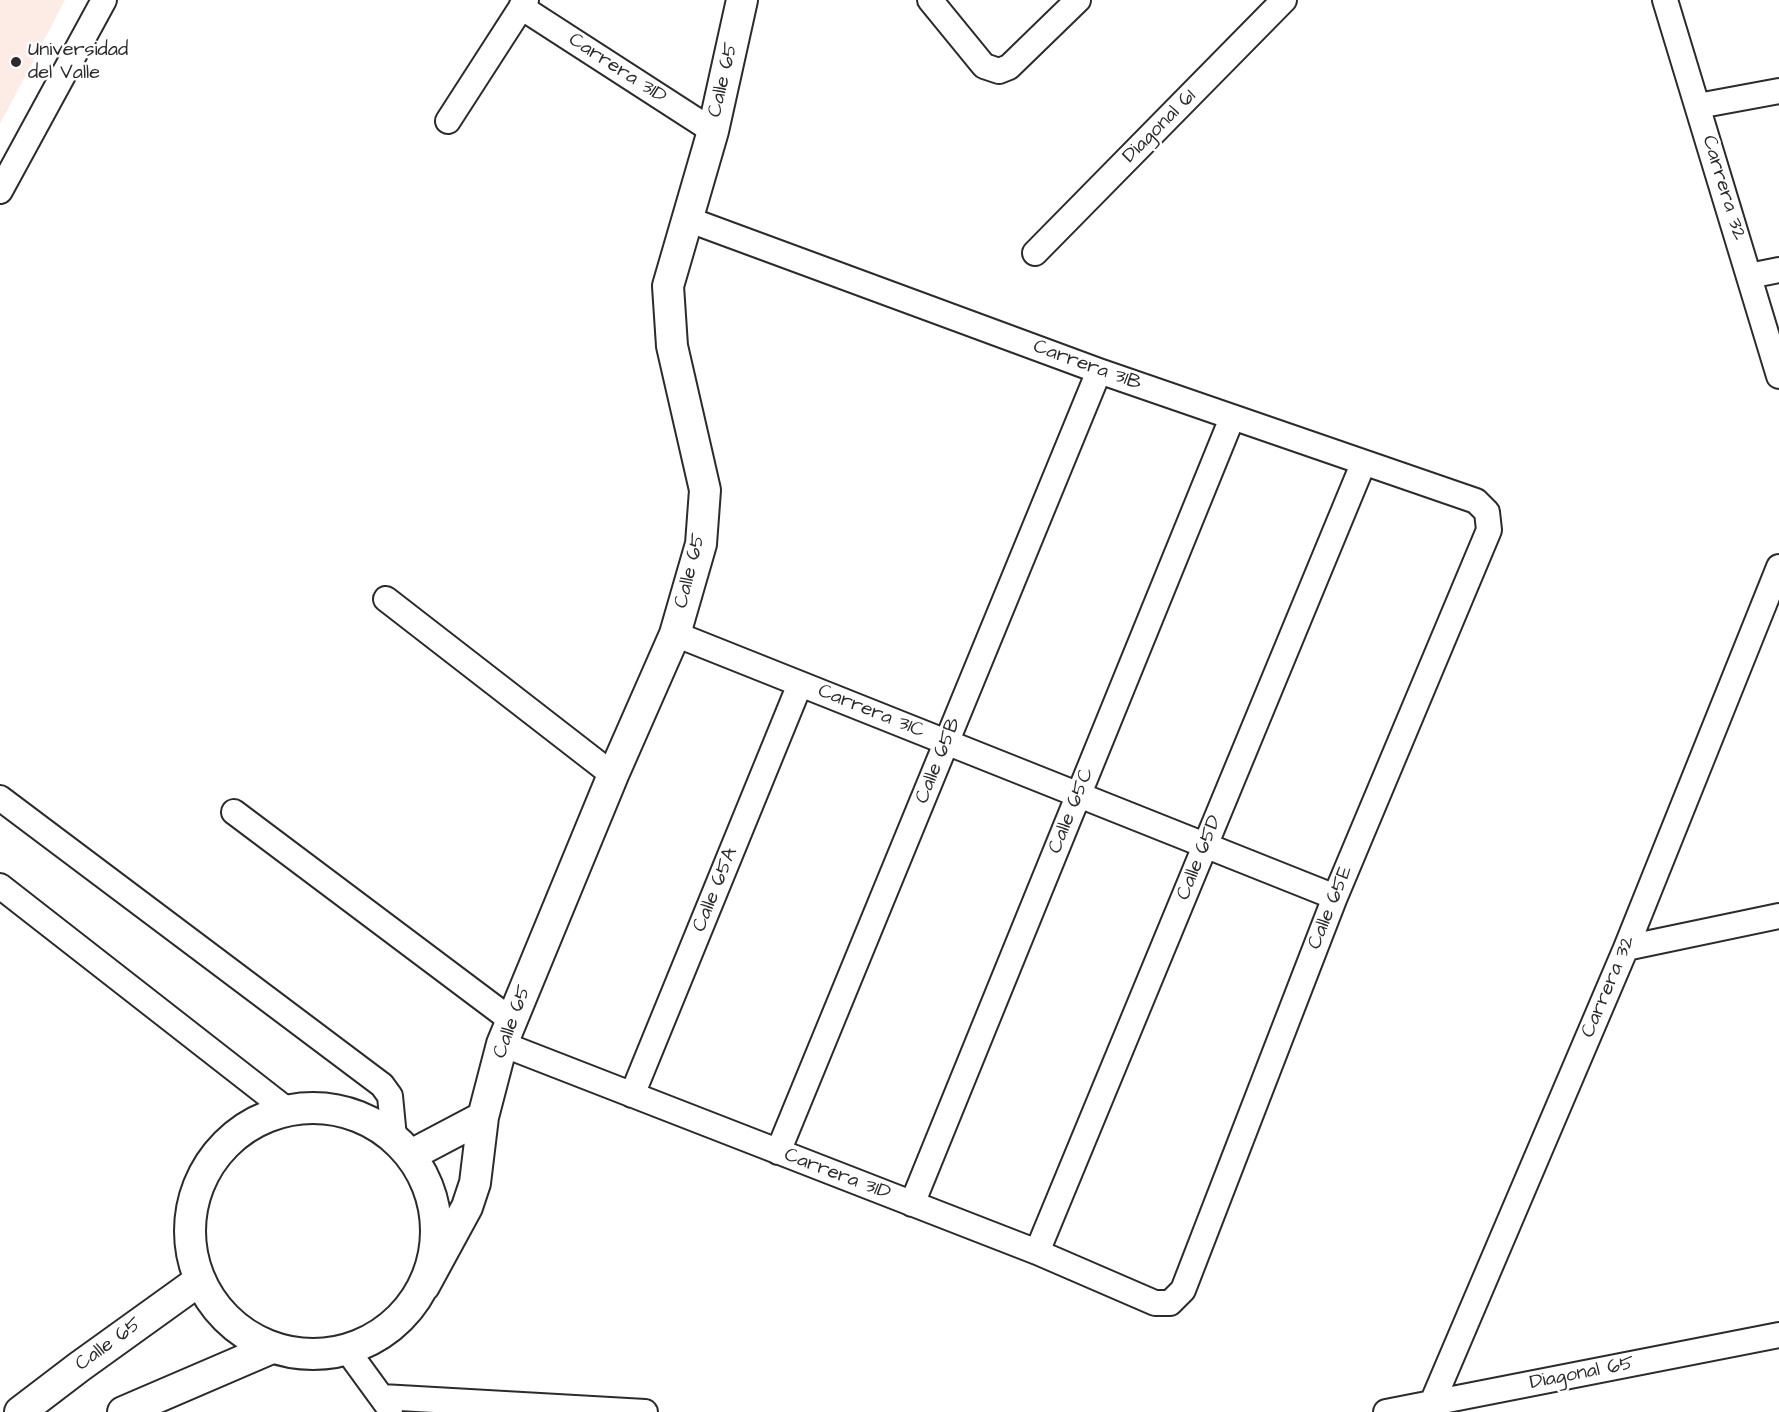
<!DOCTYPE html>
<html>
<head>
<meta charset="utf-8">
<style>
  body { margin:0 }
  canvas { display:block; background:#fff }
</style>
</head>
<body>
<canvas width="1779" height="1412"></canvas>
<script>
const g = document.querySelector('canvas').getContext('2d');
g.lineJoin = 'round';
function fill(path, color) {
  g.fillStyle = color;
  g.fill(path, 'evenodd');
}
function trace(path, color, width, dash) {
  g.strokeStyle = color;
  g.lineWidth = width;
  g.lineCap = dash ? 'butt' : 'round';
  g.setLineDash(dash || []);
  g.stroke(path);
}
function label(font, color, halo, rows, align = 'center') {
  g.font = font + ' "Architects Daughter",sans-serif';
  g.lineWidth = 5;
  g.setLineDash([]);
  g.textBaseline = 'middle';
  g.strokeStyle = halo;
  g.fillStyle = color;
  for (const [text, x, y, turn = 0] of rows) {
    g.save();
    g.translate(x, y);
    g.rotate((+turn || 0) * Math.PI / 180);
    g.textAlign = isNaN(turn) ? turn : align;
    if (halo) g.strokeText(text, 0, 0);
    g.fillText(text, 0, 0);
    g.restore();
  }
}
fill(new Path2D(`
  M0,0H65L0,124Z`), '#fdece5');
const minor = new Path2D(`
  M930,0L984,66L999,71L1009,67L1078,0
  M1665,0L1779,376
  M521,7L713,131
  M1698,106L1779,91
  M448,121L526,0
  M0,191L104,0
  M1035,253L1284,0
  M1749,276L1779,270
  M386,599L613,775
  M675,634L1335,897
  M0,798L382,1085L390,1096L394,1137
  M234,812L511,1020
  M0,886L287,1110
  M1626,948L1779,916
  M502,1044L1037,1252L1155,1303H1170L1183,1290L1335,897L1489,530L1487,512L1476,501L1099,371L687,219
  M632,1095L800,684
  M778,1152L1099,371
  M912,1204L1232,418
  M1037,1252L1363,464
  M347,1350L390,1409
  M382,1397L645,1412
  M1432,1403L1626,948L1779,567
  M1386,1412L1779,1335`);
const tertiary = new Path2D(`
  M190 1231a123 123 0 1 1 246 0a123 123 0 1 1-246 0Z
  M411,1155L483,1117
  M424,1286L467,1207L475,1183L483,1117L502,1044L613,775L675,634L701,544L705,490L672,346L668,286L713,131L742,0
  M20,1412L79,1367L200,1280
  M123,1412L272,1348`);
trace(minor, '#2b2b2b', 28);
trace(tertiary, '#2b2b2b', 34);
trace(minor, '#fff', 24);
trace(tertiary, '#fff', 30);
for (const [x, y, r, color] of [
  [16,62,6,"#2b2b2b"]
]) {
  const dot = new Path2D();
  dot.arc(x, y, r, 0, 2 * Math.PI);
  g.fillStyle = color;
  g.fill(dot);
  trace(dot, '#fff', 2);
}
label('20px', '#2b2b2b', '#fff', [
  ["Universidad",28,51],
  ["del Valle",28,74]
], 'left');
label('20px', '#2b2b2b', '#fff', [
  ["Carrera 31D",617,69,33],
  ["Calle 65",724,80,-77],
  ["Diagonal 61",1160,127,-45],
  ["Carrera 32",1723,188,73],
  ["Carrera 31B",1087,366,20],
  ["Calle 65",691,571,-76],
  ["Carrera 31C",871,712,22],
  ["Calle 65B",939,761,-68],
  ["Calle 65C",1072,811,-68],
  ["Calle 65D",1200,858,-68],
  ["Calle 65A",716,890,-68],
  ["Calle 65E",1331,908,-68],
  ["Carrera 32",1609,987,-67],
  ["Calle 65",513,1022,-70],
  ["Carrera 31D",837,1175,21],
  ["Calle 65",109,1345,-36],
  ["Diagonal 65",1582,1374,-11]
]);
</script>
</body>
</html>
